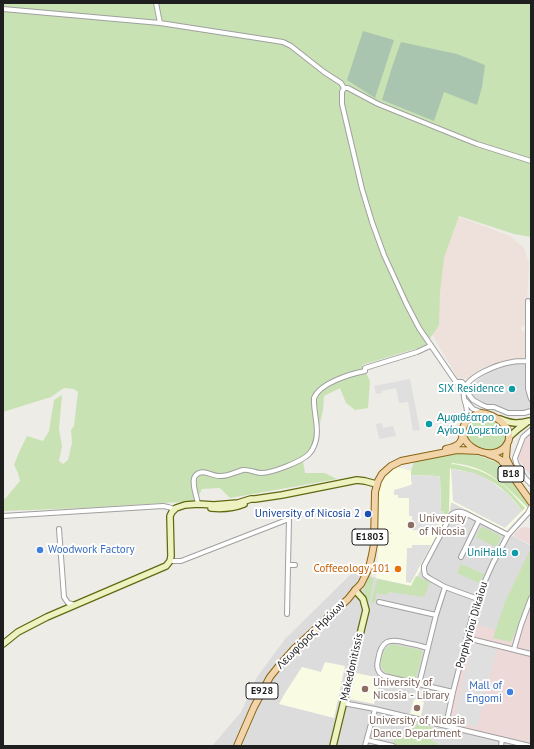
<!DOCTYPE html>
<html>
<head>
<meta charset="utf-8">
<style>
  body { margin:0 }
  #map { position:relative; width:534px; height:749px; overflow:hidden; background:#eeece6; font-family:"PT Sans",sans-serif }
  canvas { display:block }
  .frame { position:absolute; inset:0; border:4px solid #1f1f1f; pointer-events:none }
</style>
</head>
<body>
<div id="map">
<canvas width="534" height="749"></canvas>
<div class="frame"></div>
</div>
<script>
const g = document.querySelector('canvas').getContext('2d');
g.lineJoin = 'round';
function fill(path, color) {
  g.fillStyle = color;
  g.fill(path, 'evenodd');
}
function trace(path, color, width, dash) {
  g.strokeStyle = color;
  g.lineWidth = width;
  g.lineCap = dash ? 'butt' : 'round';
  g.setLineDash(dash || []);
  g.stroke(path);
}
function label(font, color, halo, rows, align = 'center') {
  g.font = font + ' "PT Sans",sans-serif';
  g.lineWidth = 4;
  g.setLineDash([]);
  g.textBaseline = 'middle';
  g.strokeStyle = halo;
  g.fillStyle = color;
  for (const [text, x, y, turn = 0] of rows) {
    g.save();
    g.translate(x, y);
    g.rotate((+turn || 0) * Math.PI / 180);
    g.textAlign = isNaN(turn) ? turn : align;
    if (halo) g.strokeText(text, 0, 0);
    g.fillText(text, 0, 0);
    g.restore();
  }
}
fill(new Path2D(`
  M522,362L527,363V388L531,402V414L525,415H508L485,408L473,398L467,388L485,374L489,371L503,366Z
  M452,502L531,546V592L516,636L445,728L519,746H212L241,712L257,677L285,639L354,571L376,578L412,586L441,531Z`), '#dddcdc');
fill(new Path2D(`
  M531,433V476L519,461L518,457L526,439Z
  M525,527L531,528V545L514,536L515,533L521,528Z
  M526,607L531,608V746H519L445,728L453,692L473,623L516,636Z`), '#edd9d8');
fill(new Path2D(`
  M453,463L476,468L488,473L501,481L528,508L506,530L451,502L450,510L443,527L412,586L376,578L378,563V495L380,484L384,477L392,469L397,467L411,471L450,466Z
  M325,662L345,666L334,718L279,704L285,693L302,667L321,672Z
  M356,673L380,678L374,704L350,699Z
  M414,699L424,702L421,716L410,714Z`), '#fafbe3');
fill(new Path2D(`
  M454,215L510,236L524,248L529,263L526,324L521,327V330L527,333V356L524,358L499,364L484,369L467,380L463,378L459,380L439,346L411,296Z`), '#eee1db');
fill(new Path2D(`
  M3,3H531V237L514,234L459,216L444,258L440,292L439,325L425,346L362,365L370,381L368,408L355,410L346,403L340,388L324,396L323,410L313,454L303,461L305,473H325L337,479L230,498L220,488L202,489L196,501L83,508L3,511V499H5L20,481L18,473L14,465L20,450L27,436L43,441L49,431L54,400L62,395L59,429L62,446L59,461L63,464L68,460L72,443L71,430L74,426L78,392L74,389L64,388L51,397L3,412Z
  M480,417C492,417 496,421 505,428C505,431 506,435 506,438C504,462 457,449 467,426C470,420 474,418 480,417Z
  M456,454H469L477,455L498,463L528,502V508C504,484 488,466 452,463L451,465L453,464C466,466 481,470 492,477C505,484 515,497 525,508L522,511C518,505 513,499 508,494C492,479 473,471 451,469L450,467L449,511L445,521L441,519L444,512L441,511L440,477L438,476L411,475C411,470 412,464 416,461Z
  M483,527L499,535L501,538L496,547L476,537L480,529Z
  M531,548V594L511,642L493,638L505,602Z
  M461,564L484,574L479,583L457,573Z
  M416,576L430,582L424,597L389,592L387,595L377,593L375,603L371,602L377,579L411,586Z
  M369,577L374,578L369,604L363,590Z
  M392,644L421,650L423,652L416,679L414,680C401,677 377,676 381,659C383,651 385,648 392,644Z
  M413,723L434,728L431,741L438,743L437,746H400L393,744L396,732L410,735Z`), '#c9e2b3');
fill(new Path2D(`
  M363,31L394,40L375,98L347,80Z
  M401,42L457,54L485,65L482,87L477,105L444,92L434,121L382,100L392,67Z`), '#aac5af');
fill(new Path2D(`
  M410,379L420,430L413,431L408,402L399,403L396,388L381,391L382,393L376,394L374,386Z
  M382,423L383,428L393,426L396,436L379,439L376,424Z
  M451,469L474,473L486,478L508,494L522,511L505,528L453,501Z
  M411,475L438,476L440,478L441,511L444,512L436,531L412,530V516H409V498H398V495H394V490L411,485L412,483L411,480Z
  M412,545H431L411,583L406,582V579L407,548H412Z
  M477,644L497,649L477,727L454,721L472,645Z`), '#dfdfdf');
const street = new Path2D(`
  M156,3L160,23
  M3,9L160,23L283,42L291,46L324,72L341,83L344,88H348L378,104L477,144L531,161
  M344,88L342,92V104L362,189L372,222L384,255L406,303L419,328L456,382H462L465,386
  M528,301V389L531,399
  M464,388L473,400L482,405L487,407H494L508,413H524L531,411
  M466,401L473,409L481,412
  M467,421C467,418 467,415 467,412C467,404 462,398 464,391C466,376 499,364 512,362C517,361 522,361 528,361
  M531,430L523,437L515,458L516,463L525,478L531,484
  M198,504C197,497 190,480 196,475C203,468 211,476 219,476C227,477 235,472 243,470C249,469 255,473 261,473C272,473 301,462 309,454C311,452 313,449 314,446C321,431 313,413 314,398C320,383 350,374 365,371V368L417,352L430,346
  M3,516L163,506L168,507L174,509
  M59,529L64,597L68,603L75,605
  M461,557L479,520
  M170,561H181L289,519L287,614
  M288,565H295
  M478,599L445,587L429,578L425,575L424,570V566L451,515C455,511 460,511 465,513L508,535
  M379,602L436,615
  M467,638L531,654
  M428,648C421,646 414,644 407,643C389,638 381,640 378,660C376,667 378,673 384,676L453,692
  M514,649L521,625L531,598
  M419,684L436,615L445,587
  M343,703L375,709L530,746
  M446,725L453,692L472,617L484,583L493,563L508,535L528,513L531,507
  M367,740L393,746
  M365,746L375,709
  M501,746L502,739`);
const secondary = new Path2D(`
  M500,419C512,424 518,424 530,421
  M509,437L518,429L526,423
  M211,508C222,509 234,508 244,504
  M3,644L18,632L47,617L166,566L170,561L171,556L170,516L172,512L176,508L185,505L198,504L214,505L238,503L251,499H255L282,495L357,480L365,481L376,484
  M333,746L366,610L363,599L355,590`);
const primary = new Path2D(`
  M479,413C495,412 519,431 505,447C490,464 451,443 466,422C470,417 474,415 479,413Z
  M507,445L506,458L512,470
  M446,449C458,446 462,444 463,432
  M488,454L496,457L501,460L531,502
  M237,746L254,707L270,677L278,667L294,649L348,599L356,589L361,584L369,568L372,555L374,544L375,492L378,481L382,474L391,466L401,461L457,450L479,451`);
trace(street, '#a0a0a0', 6);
trace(secondary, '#5e6a12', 8);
trace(primary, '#886412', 8);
trace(street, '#fff', 4);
trace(secondary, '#eef2c1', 5.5);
trace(primary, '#f1d4a9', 6);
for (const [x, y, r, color] of [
  [512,389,4,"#0f9aa8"],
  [429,424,4,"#0f9aa8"],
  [368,514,4,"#1a4fb4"],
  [411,525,4,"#8d6e63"],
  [40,550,4,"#3f7fe0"],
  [515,553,4,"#0f9aa8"],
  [398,569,4,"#e8710a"],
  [365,689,4,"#8d6e63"],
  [510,692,4,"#3f7fe0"],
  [417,708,4,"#8d6e63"]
]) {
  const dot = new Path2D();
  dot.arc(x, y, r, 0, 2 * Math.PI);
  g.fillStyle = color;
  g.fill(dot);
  trace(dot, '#fff', 1.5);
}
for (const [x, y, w] of [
  [511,474,26],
  [370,537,36],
  [262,691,32]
]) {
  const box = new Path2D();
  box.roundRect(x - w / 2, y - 8, w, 16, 3);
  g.fillStyle = '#fff';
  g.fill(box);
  trace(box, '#1f1f1f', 1);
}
label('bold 10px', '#1f1f1f', null, [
  ["B18",511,474],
  ["E1803",370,537],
  ["E928",262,691]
]);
label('11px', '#0d838f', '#fff', [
  ["SIX Residence",504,389],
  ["Αμφιθέατρο",437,418,"left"],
  ["Αγίου Δομετίου",437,431,"left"],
  ["UniHalls",507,553]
], 'right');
label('11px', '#164399', '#fff', [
  ["University of Nicosia 2",360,514]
], 'right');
label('11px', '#785e54', '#fff', [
  ["University",419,519],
  ["of Nicosia",419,532],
  ["University of",373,683],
  ["Nicosia - Library",373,696],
  ["University of Nicosia",417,721,"center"],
  ["Dance Department",417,734,"center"]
], 'left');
label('11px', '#366cbe', '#fff', [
  ["Woodwork Factory",48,550],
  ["Mall of",502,686,"right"],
  ["Engomi",502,699,"right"]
], 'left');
label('11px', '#c56008', '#fff', [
  ["Coffeeology 101",390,569]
], 'right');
label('11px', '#1f1f1f', '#fff', [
  ["Porphyriou Dikaiou",472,625,-74],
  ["Λεωφόρος Ηρώων",311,635,-45],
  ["Makedonitissis",352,667,-77]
]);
</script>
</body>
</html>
